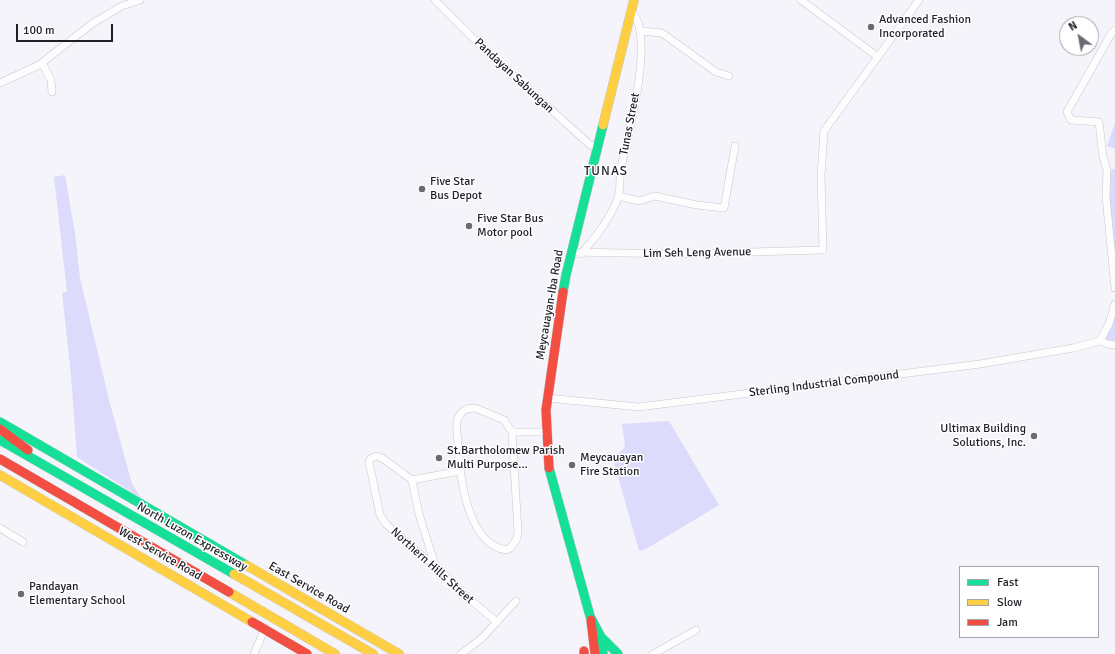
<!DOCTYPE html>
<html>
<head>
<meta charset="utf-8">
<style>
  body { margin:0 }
  #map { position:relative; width:1115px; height:654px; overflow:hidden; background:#f4f4fa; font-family:Signika,sans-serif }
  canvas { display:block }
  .legend { position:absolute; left:959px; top:566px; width:140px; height:72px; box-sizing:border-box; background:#fff; border:1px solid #a5a5a9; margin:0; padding:5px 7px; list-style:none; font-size:12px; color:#1f1f28 }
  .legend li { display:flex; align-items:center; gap:8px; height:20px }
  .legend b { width:20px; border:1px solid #a5a5a9 }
  .north { position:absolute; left:1059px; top:16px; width:40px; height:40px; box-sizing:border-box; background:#fff; border:1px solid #a5a5a9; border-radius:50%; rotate:328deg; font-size:11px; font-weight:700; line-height:16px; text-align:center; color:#1f1f28 }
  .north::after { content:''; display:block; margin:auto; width:14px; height:18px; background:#6a6a72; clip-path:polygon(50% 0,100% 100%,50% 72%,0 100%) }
  .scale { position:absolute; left:16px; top:24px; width:97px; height:18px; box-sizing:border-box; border:2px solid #1f1f28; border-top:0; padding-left:5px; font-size:12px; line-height:14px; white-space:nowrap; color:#1f1f28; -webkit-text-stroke:3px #fff; paint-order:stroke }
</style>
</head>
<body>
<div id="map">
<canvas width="1115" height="654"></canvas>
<ul class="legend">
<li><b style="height:5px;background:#16e098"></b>Fast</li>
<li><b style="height:5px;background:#ffcf43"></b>Slow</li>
<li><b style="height:5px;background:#f24e42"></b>Jam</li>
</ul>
<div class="north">N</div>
<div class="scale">100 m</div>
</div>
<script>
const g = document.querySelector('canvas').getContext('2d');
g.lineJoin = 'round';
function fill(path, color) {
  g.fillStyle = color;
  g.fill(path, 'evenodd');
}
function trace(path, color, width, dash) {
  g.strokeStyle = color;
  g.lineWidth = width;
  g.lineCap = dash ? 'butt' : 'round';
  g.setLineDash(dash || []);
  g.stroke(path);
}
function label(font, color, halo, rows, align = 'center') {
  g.font = font + ' Signika,sans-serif';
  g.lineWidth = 3;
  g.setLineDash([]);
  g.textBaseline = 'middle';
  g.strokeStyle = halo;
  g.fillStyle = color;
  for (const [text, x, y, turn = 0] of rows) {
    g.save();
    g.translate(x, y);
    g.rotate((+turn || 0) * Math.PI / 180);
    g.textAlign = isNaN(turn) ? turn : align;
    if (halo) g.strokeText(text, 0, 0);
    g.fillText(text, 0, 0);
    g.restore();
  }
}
fill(new Path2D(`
  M1115,123V149L1107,146Z
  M1115,169V288L1107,170Z
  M65,175L75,233L80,278L109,400L132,484L142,499L77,457L71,375L62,293L67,292L54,177Z
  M1115,304V345L1100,341Z
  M669,421L719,505L646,549L639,551L613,459L625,447L622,424Z`), '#dcdbfc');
const street = new Path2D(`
  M435,0L483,48L589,144L596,148
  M801,0L878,57
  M1115,30L1111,34L1067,112L1071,120L1099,122L1103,157L1107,170L1106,197L1115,288
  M641,31L662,33L716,72L729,76
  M42,63L51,80L52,92
  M0,83L39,65L93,23L122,6L140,0
  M618,196L639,201L655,196L697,205L724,208L735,146
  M572,252L677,254L823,250L821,176L824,131L919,0
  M581,254C597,235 609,221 618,198C621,189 619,177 621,168C628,136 656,33 631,11
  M1100,341L1109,324L1115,304
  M1100,341L1108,344L1115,345
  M547,398L639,407L980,364L1073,348L1100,341
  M475,408L504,420L512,432L518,532C517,540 514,547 506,550C467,543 460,477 458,445C458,437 455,425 458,418C462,410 467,408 475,408Z
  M512,432H546
  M460,471L412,480L382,458L377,456L371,458L369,462L380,515L386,524L421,555L435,565L461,592L497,622
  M412,480L419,514L435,565
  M0,528L23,542
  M254,654L265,628
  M461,654L481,639L516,601
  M653,654L696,630`);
const fast = new Path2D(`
  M563,292L566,275L603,125
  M0,422L246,565
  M0,440L234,574
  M549,468L590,616L601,637L603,654
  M601,637L618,654`);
const slow = new Path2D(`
  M603,125L634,0
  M0,475L252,622
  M246,565L399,654
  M234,574L373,654
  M229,592L335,654`);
const jam = new Path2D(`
  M0,429L28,450
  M0,459L229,592
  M549,468L546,410L563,292
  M591,620L595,654
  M252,622L307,654
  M584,651V654`);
trace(street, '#c8c7cf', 8);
trace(fast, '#c8c7cf', 10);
trace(slow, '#c8c7cf', 10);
trace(jam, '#c8c7cf', 10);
trace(street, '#fdfdfe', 7);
trace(fast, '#16e098', 9);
trace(slow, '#ffcf43', 9);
trace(jam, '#f24e42', 9);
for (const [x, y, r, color] of [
  [871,27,4,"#6a6a72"],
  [422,189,4,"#6a6a72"],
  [469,226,4,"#6a6a72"],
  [1034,436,4,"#6a6a72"],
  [439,458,4,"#6a6a72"],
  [572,465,4,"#6a6a72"],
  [21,594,4,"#6a6a72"]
]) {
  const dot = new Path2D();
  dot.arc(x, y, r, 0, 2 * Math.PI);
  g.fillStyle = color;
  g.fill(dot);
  trace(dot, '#fff', 1.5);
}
label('12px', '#1f1f28', '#fff', [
  ["Advanced Fashion",879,20],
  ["Incorporated",879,34],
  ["Five Star",430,182],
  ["Bus Depot",430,196],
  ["Five Star Bus",477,219],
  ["Motor pool",477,233],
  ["Ultimax Building",1026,429,"right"],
  ["Solutions, Inc.",1026,443,"right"],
  ["St.Bartholomew Parish",447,451],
  ["Multi Purpose...",447,465],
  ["Meycauayan",580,458],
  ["Fire Station",580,472],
  ["Pandayan",29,587],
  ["Elementary School",29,601]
], 'left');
label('12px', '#1f1f28', '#fff', [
  ["Pandayan Sabungan",514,76,43],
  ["Tunas Street",630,124,-79],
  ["Lim Seh Leng Avenue",697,253,-1],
  ["Meycauayan-Iba Road",550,305,-80],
  ["Sterling Industrial Compound",824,384,-7],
  ["North Luzon Expressway",192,537,30],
  ["West Service Road",160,554,30],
  ["Northern Hills Street",432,566,42],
  ["East Service Road",309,588,30]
]);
g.letterSpacing = '1px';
label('13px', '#1f1f28', '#fff', [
  ["TUNAS",606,172]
]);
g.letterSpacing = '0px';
</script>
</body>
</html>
